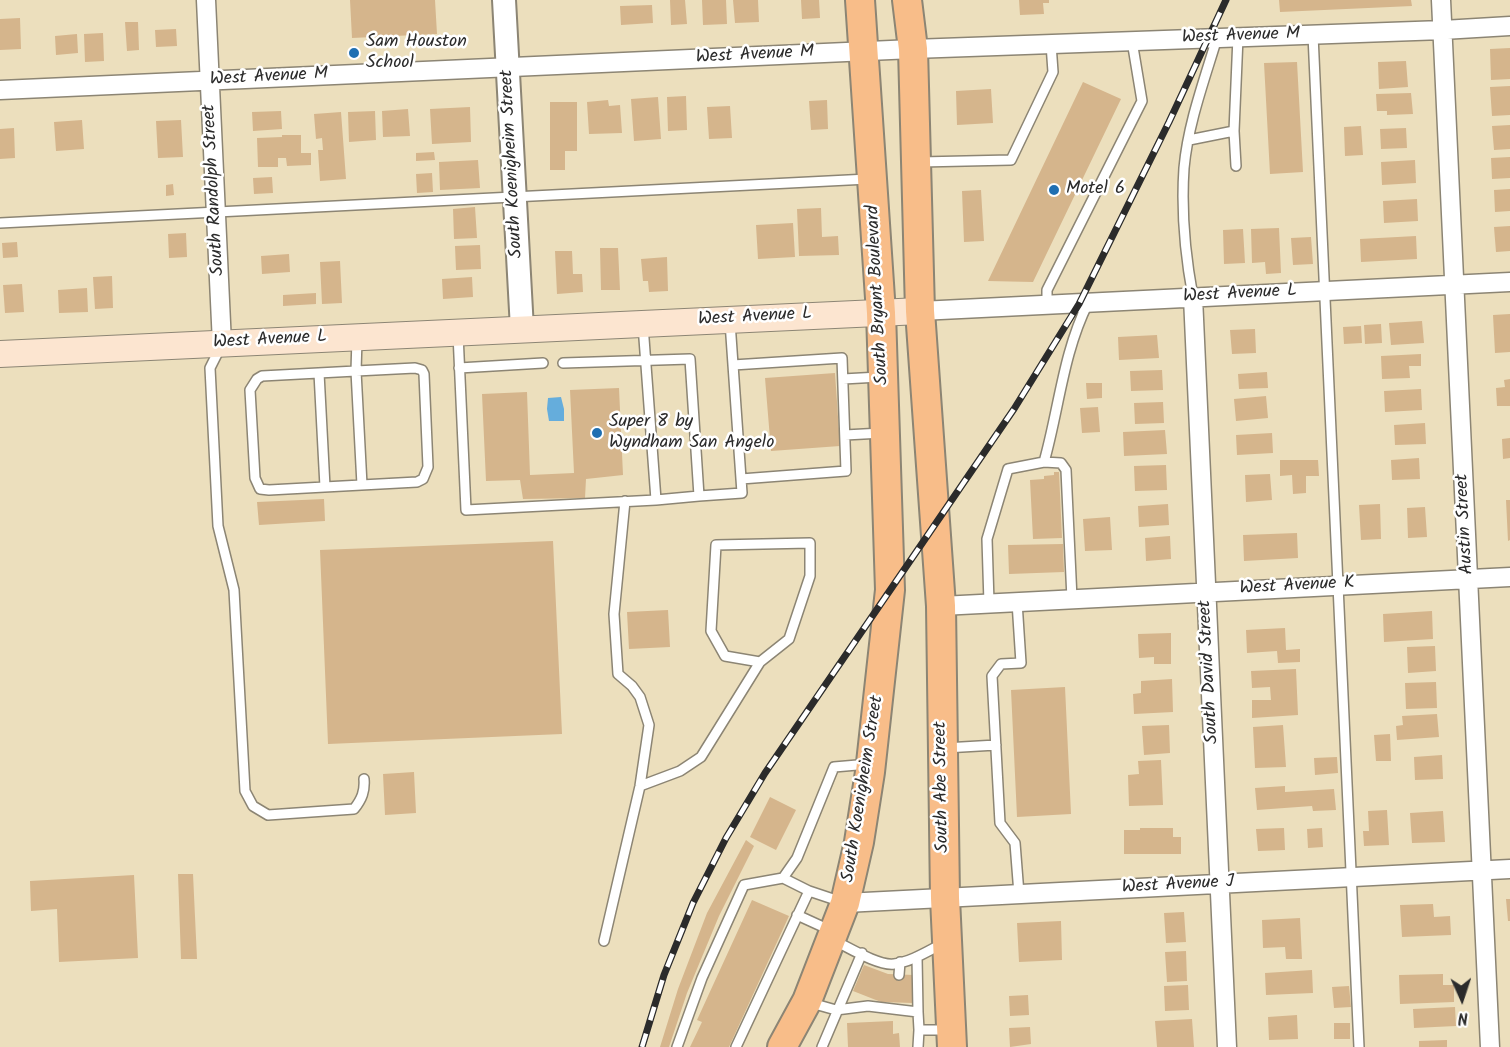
<!DOCTYPE html>
<html>
<head>
<meta charset="utf-8">
<style>
  body { margin:0 }
  #map { position:relative; width:1510px; height:1047px; overflow:hidden; background:#ecdfbd; font-family:Kalam,sans-serif }
  canvas { display:block }
  .north { position:absolute; left:1432px; top:969px; width:60px; height:60px; -webkit-text-stroke:4px #fff; paint-order:stroke; rotate:177deg; font-size:16px; font-weight:700; line-height:24px; text-align:center; color:#2b2b2b }
  .north::after { content:''; display:block; margin:auto; width:21px; height:27px; background:#2b2b2b; clip-path:polygon(50% 0,100% 100%,50% 72%,0 100%) }
</style>
</head>
<body>
<div id="map">
<canvas width="1510" height="1047"></canvas>
<div class="north">N</div>
</div>
<script>
const g = document.querySelector('canvas').getContext('2d');
g.lineJoin = 'round';
function fill(path, color) {
  g.fillStyle = color;
  g.fill(path, 'evenodd');
}
function trace(path, color, width, dash) {
  g.strokeStyle = color;
  g.lineWidth = width;
  g.lineCap = dash ? 'butt' : 'round';
  g.setLineDash(dash || []);
  g.stroke(path);
}
function label(font, color, halo, rows, align = 'center') {
  g.font = font + ' Kalam,sans-serif';
  g.lineWidth = 5;
  g.setLineDash([]);
  g.textBaseline = 'middle';
  g.strokeStyle = halo;
  g.fillStyle = color;
  for (const [text, x, y, turn = 0] of rows) {
    g.save();
    g.translate(x, y);
    g.rotate((+turn || 0) * Math.PI / 180);
    g.textAlign = isNaN(turn) ? turn : align;
    if (halo) g.strokeText(text, 0, 0);
    g.fillText(text, 0, 0);
    g.restore();
  }
}
fill(new Path2D(`
  M561,397L564,409V421H549L547,409L548,398Z`), '#65addc');
fill(new Path2D(`
  M350,0H435L437,34L352,38Z
  M670,0H685L687,24L671,25Z
  M702,0H726L727,24L703,25Z
  M733,0H758L759,22L735,23Z
  M801,0H819L820,18L802,19Z
  M1019,0H1049V3H1043L1044,14L1020,15Z
  M1279,0H1411L1412,6L1280,12Z
  M652,5L653,23L621,25L620,6Z
  M20,18L21,49L0,50V19Z
  M125,22H138L139,50L127,51Z
  M176,29L177,46L156,47L155,30Z
  M103,33L104,61L85,62L84,34Z
  M77,34L78,53L56,55L55,36Z
  M1510,48V79L1491,80L1490,49Z
  M1406,61L1408,87L1379,89L1378,62Z
  M1297,62L1303,172L1270,174L1264,63Z
  M1083,82L1121,99L1033,282L988,281Z
  M1510,86V115L1492,116L1490,87Z
  M991,89L993,123L957,125L956,91Z
  M1411,93L1413,114L1387,115V111H1377L1376,94Z
  M686,96L687,130L668,131L667,97Z
  M658,97L661,139L634,141L631,99Z
  M608,100L609,106L620,105L622,133L589,134L587,102Z
  M827,100L828,129L811,130L809,101Z
  M550,102H577V151H565V170H550Z
  M730,106L732,138L709,139L707,107Z
  M470,107L471,142L432,144L430,109Z
  M408,109L410,136L383,137L382,111Z
  M281,111L282,129L253,131L252,112Z
  M375,111L376,140L349,142L348,112Z
  M341,112L346,179L320,181L318,150H323L322,138L316,139L314,114Z
  M82,120L84,149L56,151L54,122Z
  M181,120L183,157L158,158L156,121Z
  M1510,125V149L1494,150L1492,126Z
  M1361,126L1363,155L1345,156L1344,127Z
  M14,128L15,158L0,159V129Z
  M1406,128L1407,148L1381,149L1380,129Z
  M282,135H301V153H311V165L287,166L286,158H278V167H258L257,138L282,137Z
  M434,152L435,160L416,161V153Z
  M1510,157V178L1492,179L1491,158Z
  M478,160L480,188L440,190L439,162Z
  M1415,160L1416,183L1382,185L1381,162Z
  M432,173L433,192L417,193L416,174Z
  M272,177L273,193L254,194L253,178Z
  M173,184L174,195L166,196V185Z
  M1510,189V211L1495,212L1494,190Z
  M981,190L984,241L964,242L962,191Z
  M1417,199L1418,221L1384,223L1383,201Z
  M475,207L477,238L454,239L453,209Z
  M821,208L822,237L838,236L839,255L799,256L797,209Z
  M793,223L795,257L758,259L756,225Z
  M1510,226V251L1496,252L1494,227Z
  M1279,228L1281,273L1266,274L1265,262L1252,263L1251,229Z
  M1243,229L1245,263L1224,264L1223,230Z
  M186,233L187,257L169,258L168,234Z
  M1416,236L1417,259L1361,262L1360,239Z
  M1311,237L1313,264L1293,265L1291,238Z
  M17,242L18,257L3,258L2,243Z
  M480,245L481,269L456,270L455,246Z
  M600,248H618L620,290H601Z
  M555,251H572L573,274H582L583,292L557,294Z
  M289,254L290,272L262,274L261,256Z
  M667,257L668,291L649,292L648,281H643L641,259Z
  M340,261L342,303L322,304L320,262Z
  M112,276L113,308L95,309L93,277Z
  M472,277L473,297L443,299L442,279Z
  M22,284L24,312L5,313L3,285Z
  M87,288L88,312L59,313L58,290Z
  M316,293V304L283,306V295Z
  M1510,314V352L1495,353L1493,315Z
  M1422,321L1424,343L1391,345L1389,323Z
  M1381,324L1382,343L1365,344L1364,325Z
  M1361,326L1362,343L1344,344L1343,327Z
  M1255,329L1256,353L1232,354L1230,330Z
  M1157,335L1159,358L1119,360L1118,337Z
  M1421,354V366H1409L1410,378L1382,379L1381,356Z
  M1162,370L1163,390L1131,391L1130,371Z
  M1267,372L1268,388L1239,389L1238,374Z
  M835,373L840,446L771,451L765,378Z
  M1510,379V406H1497L1496,388L1505,387L1504,380Z
  M1086,383H1102V398L1087,399Z
  M619,388L623,475L586,479L585,498L523,499L520,480L486,481L482,394L527,392L530,475L574,473L570,390Z
  M1421,389L1422,410L1385,412L1384,391Z
  M1266,396L1268,418L1236,421L1234,399Z
  M1163,402L1164,423L1135,424L1134,403Z
  M1098,407L1100,432L1082,433L1080,408Z
  M1425,423L1426,444L1395,445L1394,425Z
  M1165,430L1167,454L1124,456L1123,432Z
  M1272,433L1273,453L1237,455L1236,435Z
  M1510,438V458L1503,459L1502,439Z
  M1419,458L1420,479L1392,480L1391,460Z
  M1280,460H1318L1319,476H1306V493L1293,494L1292,475L1280,476Z
  M1166,465L1167,490L1135,491L1134,466Z
  M1054,472H1059L1062,538L1033,539L1030,480L1044,479V476L1054,475Z
  M1270,474L1272,500L1246,502L1245,475Z
  M324,499L325,521L259,525L257,502Z
  M1506,500H1510V540L1508,541Z
  M1168,504L1169,525L1139,527L1138,506Z
  M1380,504L1381,539L1361,540L1359,505Z
  M1425,507L1427,537L1408,538L1407,508Z
  M1110,517L1112,550L1085,551L1083,519Z
  M1297,533L1298,558L1244,561L1243,535Z
  M1170,536L1171,559L1146,561L1145,538Z
  M553,541L562,734L328,744L320,550Z
  M1063,544L1064,572L1009,574L1008,545Z
  M668,610L670,647L629,649L627,612Z
  M1432,611L1433,639L1384,642L1383,614Z
  M1285,628L1286,650L1300,649V662L1278,663L1277,651L1247,653L1246,630Z
  M1171,633V664H1154V657L1139,658L1138,634Z
  M1435,646L1436,671L1408,673L1407,647Z
  M1296,669L1298,715L1252,718V700H1271L1270,687L1252,688L1251,671Z
  M1172,679L1173,712L1134,714L1133,694L1141,693V681Z
  M1436,682L1437,708L1406,709L1405,683Z
  M1065,687L1071,814L1017,817L1011,690Z
  M1437,714L1439,737L1397,740L1396,726L1403,725L1402,716Z
  M1169,725L1170,753L1144,755L1142,726Z
  M1283,725L1286,767L1255,768L1253,727Z
  M1390,734L1391,761H1376L1374,735Z
  M1442,755L1443,779L1415,780L1414,757Z
  M1337,757L1338,773L1315,775L1314,758Z
  M1161,760L1163,805L1129,806L1128,775L1139,774L1138,761Z
  M414,772L416,813L385,815L383,774Z
  M1285,786V792L1334,789L1336,810L1313,811L1312,806L1257,810L1255,788Z
  M770,797L796,810L776,850L750,837Z
  M1387,810L1389,845L1364,846L1363,831H1369L1368,811Z
  M1443,811L1445,842L1412,843L1410,813Z
  M1140,828H1173V837H1181V854H1124V830H1140Z
  M1284,828L1285,850L1258,851L1256,829Z
  M1322,828L1323,847L1308,848L1307,829Z
  M746,840L754,846L719,916L687,993L669,1047H660L678,989L707,913Z
  M178,874H193L197,959H181Z
  M134,875L138,958L59,962L57,909L31,911L30,881Z
  M1506,899H1510V921H1508Z
  M752,900L789,916L729,1047H690L702,1022L697,1020Z
  M1433,904L1434,917L1450,916L1451,935L1402,937L1400,905Z
  M1184,912L1186,942L1166,943L1164,913Z
  M1300,918L1302,959H1286L1285,947L1263,948L1262,920Z
  M1061,921L1062,960L1019,962L1017,923Z
  M1186,951L1187,981L1167,982L1165,952Z
  M864,965L888,974L914,975L913,1003L881,1002L853,991Z
  M1312,970L1313,993L1266,995L1265,973Z
  M1443,974V985H1454V1002L1400,1004L1399,975Z
  M1188,985L1189,1010L1165,1011L1164,986Z
  M1349,986L1351,1007L1334,1008L1332,987Z
  M1028,995L1029,1015L1010,1016L1009,996Z
  M1455,1007L1456,1026L1414,1028L1413,1009Z
  M1297,1015L1298,1039L1269,1040L1268,1017Z
  M1192,1019L1194,1047H1157L1155,1021Z
  M893,1021V1034L899,1033L900,1047H848L847,1023Z
  M1334,1023H1350V1039H1334Z
  M1030,1027L1031,1044L1010,1047L1009,1028Z
  M1447,1040V1047H1419V1041Z`), '#d5b58c');
const service = new Path2D(`
  M1313,35L1359,1047
  M1189,140L1234,131
  M920,162L1011,160L1053,72L1051,44
  M1236,166L1234,131L1238,37
  M0,223L868,179
  M1193,297C1185,254 1181,212 1184,168C1188,124 1204,81 1217,38
  M1047,305V290L1142,101L1132,41
  M458,334L466,510L656,500L643,325
  M357,339L356,371L262,376L257,379L250,390L255,478L260,489L269,490L417,482L423,479L428,467L424,374L422,370L415,368L356,371L362,485
  M221,346L210,368L218,526L234,590L245,791L253,806L268,815L354,809C362,799 365,791 364,779
  M563,363L690,359L699,496L656,500
  M733,365L842,358L846,471L741,479
  M459,368L543,363
  M319,373L325,487
  M843,379L879,377
  M845,435L882,433
  M1044,462L1061,463L1066,470L1072,599
  M699,496L742,493L730,322
  M1017,602L1021,663L1001,664L992,676L1000,823L1015,843L1019,894
  M989,603L987,539L1008,469L1044,462C1059,409 1063,353 1088,303
  M945,748L996,745
  M640,786L680,771L701,757L760,662L789,639L810,576V543L716,545L711,631L725,656L760,662
  M842,902L809,891L783,878L797,858L834,767L869,764
  M797,915L832,931
  M833,940C848,947 878,966 894,964C911,962 928,951 942,944
  M604,941L640,786L649,725L640,697L632,686L618,674L614,614L625,501
  M917,957L918,1012
  M899,975L900,962
  M811,1003L836,1010L868,1006L918,1012L919,1030
  M677,1047L702,978L744,885L783,878
  M736,1047L809,891
  M822,1047L862,953
  M918,1047L919,1030H949`);
const minor = new Path2D(`
  M206,0L222,344
  M1441,0L1490,1047
  M0,90L913,49L1443,30L1510,26
  M1193,297L1227,1047
  M920,311L1510,282
  M941,606L1510,577
  M845,903L1510,869`);
const tertiary = new Path2D(`
  M504,0L522,329`);
const secondary = new Path2D(`
  M0,354L920,311`);
const primary = new Path2D(`
  M907,0L913,49L920,311L941,606L945,898L952,1047
  M782,1047L807,1001L845,903L859,842L870,772L890,590L881,313L860,0`);
trace(service, '#8c8574', 12);
trace(minor, '#8c8574', 21);
trace(tertiary, '#8c8574', 26);
trace(secondary, '#8c8574', 28);
trace(primary, '#8c8574', 32);
trace(service, '#fff', 9);
trace(minor, '#fff', 18);
trace(tertiary, '#fff', 22);
trace(secondary, '#fce5d0', 26);
trace(primary, '#f8bd89', 28);
const rail = new Path2D(`
  M642,1047L664,975L693,903L726,838L765,773L1014,409L1079,304L1169,122L1226,0`);
trace(rail, '#2b2b2b', 7);
trace(rail, '#fff', 4.5, [14]);
for (const [x, y, r, color] of [
  [354,53,6,"#1f6fb2"],
  [1054,190,6,"#1f6fb2"],
  [597,433,6,"#1f6fb2"]
]) {
  const dot = new Path2D();
  dot.arc(x, y, r, 0, 2 * Math.PI);
  g.fillStyle = color;
  g.fill(dot);
  trace(dot, '#fff', 2);
}
label('18px', '#2b2b2b', '#fff', [
  ["West Avenue M",1241,37,-2],
  ["West Avenue M",755,56,-3],
  ["West Avenue M",269,78,-3],
  ["South Koenigheim Street",513,164,-93],
  ["South Randolph Street",215,190,-93],
  ["South Bryant Boulevard",879,295,-93],
  ["West Avenue L",1240,295,-3],
  ["West Avenue L",755,318,-3],
  ["West Avenue L",270,341,-3],
  ["Austin Street",1466,524,-93],
  ["West Avenue K",1297,587,-3],
  ["South David Street",1210,672,-93],
  ["South Abe Street",943,787,-91],
  ["South Koenigheim Street",864,789,-81],
  ["West Avenue J",1178,886,-3]
]);
label('18px', '#2b2b2b', '#fff', [
  ["Sam Houston",366,43],
  ["School",366,64],
  ["Motel 6",1066,190],
  ["Super 8 by",609,423],
  ["Wyndham San Angelo",609,444]
], 'left');
</script>
</body>
</html>
